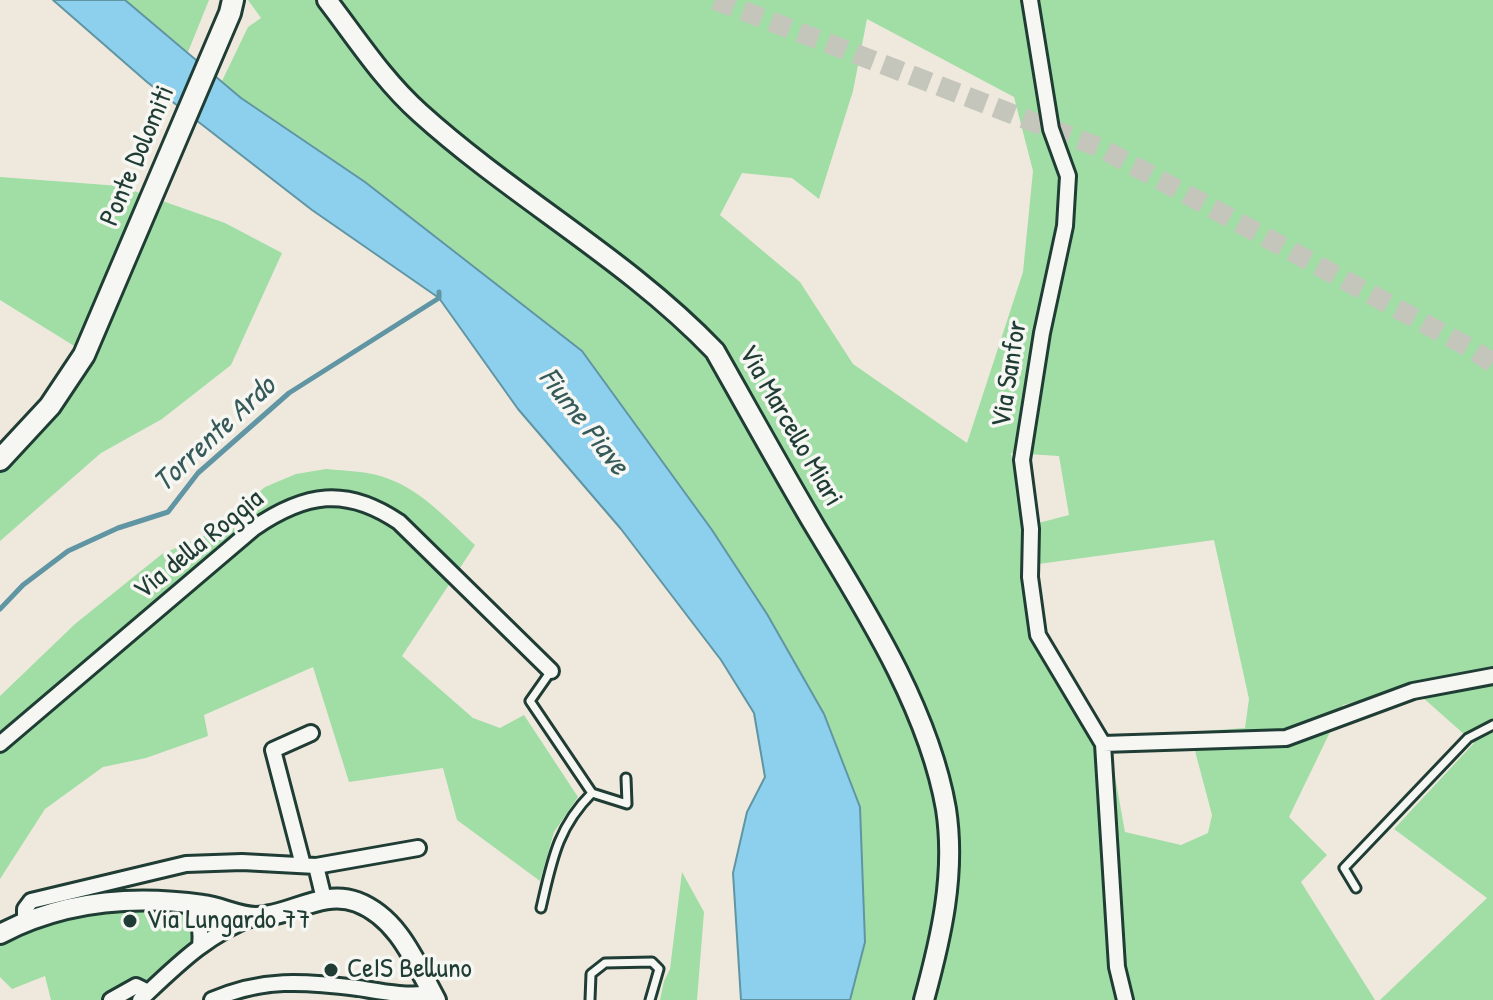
<!DOCTYPE html>
<html>
<head>
<meta charset="utf-8">
<style>
  body { margin:0 }
  canvas { display:block; background:#efe8dd }
</style>
</head>
<body>
<canvas width="1493" height="1000"></canvas>
<script>
const g = document.querySelector('canvas').getContext('2d');
g.lineJoin = 'round';
function fill(path, color) {
  g.fillStyle = color;
  g.fill(path, 'evenodd');
}
function trace(path, color, width, dash) {
  g.strokeStyle = color;
  g.lineWidth = width;
  g.lineCap = dash ? 'butt' : 'round';
  g.setLineDash(dash || []);
  g.stroke(path);
}
function label(font, color, halo, rows, align = 'center') {
  g.font = font + ' "Patrick Hand",sans-serif';
  g.lineWidth = 7;
  g.setLineDash([]);
  g.textBaseline = 'middle';
  g.strokeStyle = halo;
  g.fillStyle = color;
  for (const [text, x, y, turn = 0] of rows) {
    g.save();
    g.translate(x, y);
    g.rotate((+turn || 0) * Math.PI / 180);
    g.textAlign = isNaN(turn) ? turn : align;
    if (halo) g.strokeText(text, 0, 0);
    g.fillText(text, 0, 0);
    g.restore();
  }
}
fill(new Path2D(`
  M125,0H209L188,52Z
  M248,0H1493V1000H1380L1487,898L1394,829L1474,743L1412,688L1343,705L1289,817L1327,855L1301,882L1375,1000H850L865,942L824,714L767,614L712,530L582,351L365,182L241,98L222,81L248,27L261,18ZM867,19L1014,97L1033,171L1023,272L967,443L853,364L800,282L720,215L742,173L792,178L819,199L853,91ZM1011,453L1059,456L1069,515L1023,527ZM1214,540L1249,699L1245,728L1190,732L1212,815L1208,833L1181,845L1125,832L1110,749L1031,632L1024,566Z
  M0,177L120,186L225,223L282,253L231,365L162,419L101,453L0,541V466L92,357L0,300Z
  M326,469C347,471 369,471 389,479C422,491 449,521 475,545L402,656L473,718L500,728L524,715L578,797L554,832L540,881L457,820L443,768L349,782L313,667L204,715L208,736L146,758L103,767L45,809L0,879V696L75,624L162,554L206,535L265,487L296,474Z
  M682,872L704,912L697,1000H660L664,981L670,969Z
  M186,905L255,921L206,937L136,1000H51L45,976L12,989L0,977V930L59,910Z`), '#a0dea6');
const water = new Path2D(`
  M53,0H125L241,98L365,182L582,351L712,530L767,614L824,714L860,807L865,942L850,1000H741L733,873L747,812L765,777L754,713L721,660L621,529L518,409L439,298L312,210L147,82Z`);
fill(water, '#8cd0ed');
trace(water, '#6095a3', 2);
trace(new Path2D(`
  M0,609L23,585L68,551L118,528L168,512L198,473L289,393L439,298V292`), '#6095a3', 5);
trace(new Path2D(`
  M715,0L1101,148L1470,348L1493,363`), '#c5c6bb', 20, [20, 10]);
const service = new Path2D(`
  M551,671L530,701L592,793L627,804L626,778
  M1356,888L1344,868L1468,738L1493,725
  M541,908C552,861 557,828 592,793
  M590,1000L591,974L605,963L652,962L659,969L650,1000`);
const minor = new Path2D(`
  M1030,0L1051,129L1068,176L1065,226L1042,333L1022,460L1031,529L1030,577L1038,635L1103,744L1117,967L1125,1000
  M0,744L254,528C305,493 346,486 399,522L551,671
  M1103,744L1286,738L1413,691L1493,676
  M303,865L273,750L311,733
  M324,899L316,866L418,848
  M187,903C199,916 202,928 200,946
  M25,923V909L31,901L186,864L242,862L316,866
  M111,1000L136,986L148,992
  M140,1000C175,967 208,933 255,917
  M212,1000C262,978 304,981 358,988C383,992 407,997 432,993`);
const tertiary = new Path2D(`
  M327,0C357,39 383,80 420,113C514,198 627,259 715,351C749,411 782,471 817,530C868,614 929,711 946,809C956,874 941,938 924,1000
  M0,934C63,901 133,895 203,905C220,907 239,917 256,917C291,916 322,889 357,902C399,918 416,964 436,1000`);
const secondary = new Path2D(`
  M0,460L50,406L84,355L230,13L233,0`);
trace(service, '#1f3d34', 13);
trace(minor, '#1f3d34', 20);
trace(tertiary, '#1f3d34', 24);
trace(secondary, '#1f3d34', 26);
trace(service, '#f6f6f2', 7);
trace(minor, '#f6f6f2', 14);
trace(tertiary, '#f6f6f2', 18);
trace(secondary, '#f6f6f2', 20);
for (const [x, y, r, color] of [
  [130,921,8,"#1f3d34"],
  [331,970,8,"#1f3d34"]
]) {
  const dot = new Path2D();
  dot.arc(x, y, r, 0, 2 * Math.PI);
  g.fillStyle = color;
  g.fill(dot);
  trace(dot, '#f6f6f2', 3);
}
label('28px', '#1f3d34', '#f6f6f2', [
  ["Ponte Dolomiti",138,156,-67],
  ["Via Sanfor",1010,374,-81],
  ["Via Marcello Miari",790,426,60],
  ["Via della Roggia",199,545,-39]
]);
label('28px', '#1f3d34', '#f6f6f2', [
  ["Via Lungardo 77",146,921],
  ["CeIS Belluno",347,970]
], 'left');
label('italic 30px', '#355a59', '#f6f6f2', [
  ["Fiume Piave",583,422,52],
  ["Torrente Ardo",215,435,-43]
]);
</script>
</body>
</html>
